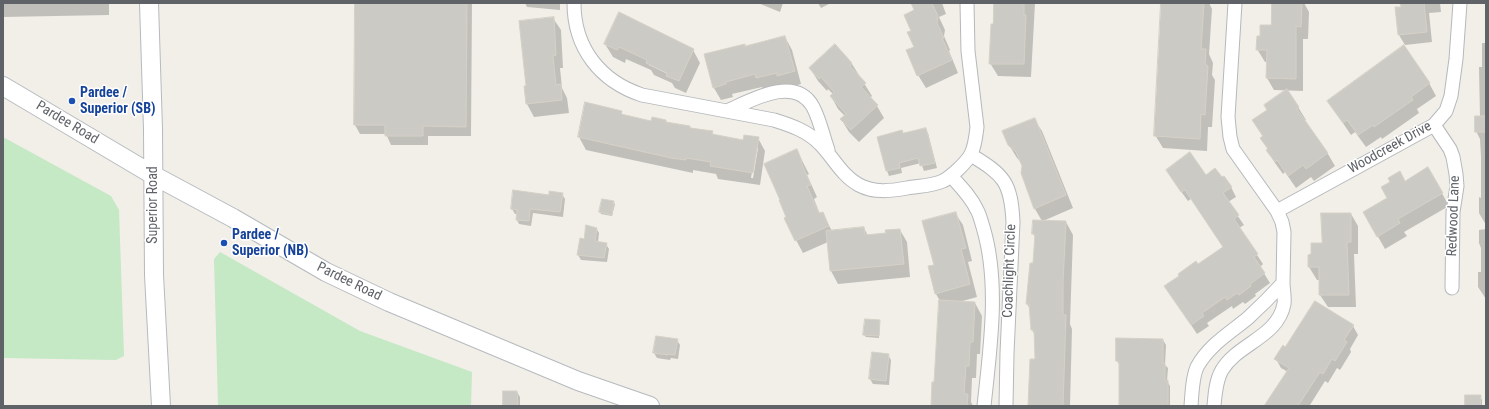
<!DOCTYPE html>
<html>
<head>
<meta charset="utf-8">
<style>
  body { margin:0 }
  #map { position:relative; width:1489px; height:409px; overflow:hidden; background:#f1efe8; font-family:"Roboto Condensed",sans-serif }
  canvas { display:block }
  .frame { position:absolute; inset:0; border:4px solid #5f6368; pointer-events:none }
</style>
</head>
<body>
<div id="map">
<canvas width="1489" height="409"></canvas>
<div class="frame"></div>
</div>
<script>
const g = document.querySelector('canvas').getContext('2d');
g.lineJoin = 'round';
function fill(path, color) {
  g.fillStyle = color;
  g.fill(path, 'evenodd');
}
function trace(path, color, width, dash) {
  g.strokeStyle = color;
  g.lineWidth = width;
  g.lineCap = dash ? 'butt' : 'round';
  g.setLineDash(dash || []);
  g.stroke(path);
}
function label(font, color, halo, rows, align = 'center') {
  g.font = font + ' "Roboto Condensed",sans-serif';
  g.lineWidth = 3;
  g.setLineDash([]);
  g.textBaseline = 'middle';
  g.strokeStyle = halo;
  g.fillStyle = color;
  for (const [text, x, y, turn = 0] of rows) {
    g.save();
    g.translate(x, y);
    g.rotate((+turn || 0) * Math.PI / 180);
    g.textAlign = isNaN(turn) ? turn : align;
    if (halo) g.strokeText(text, 0, 0);
    g.fillText(text, 0, 0);
    g.restore();
  }
}
fill(new Path2D(`
  M3,137L111,196L119,210L124,356L116,360L3,358Z
  M220,252L360,331L472,372L471,406H218L214,259Z`), '#c5e8c5');
fill(new Path2D(`
  M3,3H109V15L3,17Z
  M356,3H472L471,136H428V145H391L386,134H360L355,125Z
  M525,3H560V10L527,7Z
  M758,3H783L780,12Z
  M818,3H831L821,8Z
  M912,3H942L946,14L939,17L945,30L944,36L950,50L949,51L958,73L926,88L918,75L912,31L916,11Z
  M995,3H1035L1031,77L998,76L990,63L994,25Z
  M1161,3H1209L1212,9L1209,54L1213,63L1212,75L1215,80L1212,127H1208L1207,151L1163,148L1155,135L1162,10Z
  M1273,3H1304L1309,12L1308,39H1303V91L1274,90L1267,78L1268,62H1265L1257,49L1260,37L1272,26Z
  M1401,3H1440L1441,12L1429,13L1432,42L1405,45L1399,35Z
  M553,18L561,30L563,68H560L562,88L567,98L569,113L534,117L527,104L525,87H527Z
  M785,37L792,50L801,84L786,88L764,91L762,87L732,94L733,97L721,100L714,88L746,47Z
  M1482,43H1486V225L1479,213V197L1481,198V157L1480,139L1476,131L1480,117L1479,67H1482Z
  M605,44L693,50L700,63L686,93L675,88L672,83L654,75L651,70L626,59L625,63L613,57ZM649,63L672,74V76L649,65Z
  M852,64L872,96L870,98L877,106L884,118L859,142L849,132L841,119L845,116L838,109L831,96L833,94L828,89L827,91L818,81L810,68Z
  M1429,83L1436,96L1417,109L1419,113L1382,139L1381,137L1366,147L1355,132L1351,135L1328,101Z
  M1298,107L1306,120L1304,121L1328,154L1335,166L1314,181L1311,177L1296,188L1285,172L1283,174L1275,163L1267,150H1268L1263,137L1253,121Z
  M621,112L623,116L651,122L665,121L667,123L712,132L714,136L744,141L758,138L765,151L760,185L718,179L716,174L693,170V173L679,170L586,150L579,137ZM756,148H758L753,178H751Z
  M1034,119L1042,131L1073,208L1043,221L1066,222L1073,235L1070,324L1072,329L1070,406H1029L1036,360L1035,335L1032,330L1031,310L1027,304L1034,265L1036,238L1033,234L1042,221L1035,209L1022,173L1023,166L1021,162L1017,158L1009,145Z
  M925,129L928,133L937,168L924,171L921,163L901,168L902,173L889,176L887,171L878,138L903,134Z
  M797,151L809,174L807,175L817,197L814,199L820,214L822,213L832,231L864,228L868,236L887,234L900,230L907,242L910,277L838,284L831,271L828,242L803,253L796,240L787,217Z
  M1428,168L1449,206L1404,232L1407,236L1385,249L1364,212L1388,198L1392,182H1405Z
  M1205,176L1231,187L1236,197L1228,202L1244,225L1239,228L1263,264L1260,267L1270,283L1255,294L1256,296L1245,304L1243,302L1233,309L1232,306L1207,323L1209,326L1197,334L1166,287L1223,247L1191,199L1188,201L1172,179Z
  M514,191L550,196L562,194L565,199L563,217L533,213L531,226L519,224L517,220V214H515L512,209Z
  M613,202L615,204L612,216L601,214L600,212Z
  M955,213L963,225L972,261L968,262L977,297L959,302L975,303L982,316L980,354H977L976,378H972L971,402L973,406H932L935,383L940,301L936,294L935,265Z
  M1351,214L1358,226V254H1354L1356,307H1328L1320,295V280H1317L1309,267L1312,255Z
  M596,228L599,233L598,242L606,244L609,249L607,262L581,260L578,255L585,240Z
  M1486,229V299L1478,287V272H1481V248L1479,243V230Z
  M879,321L880,324L879,338L866,337L864,335Z
  M1353,326L1358,335L1350,349L1351,352L1340,370L1337,368L1328,383L1325,381L1310,405L1311,406H1266L1288,372L1281,368L1276,359L1285,348Z
  M1117,339L1163,340L1166,345L1165,365L1168,368L1167,381L1170,386V406H1120V366L1117,361Z
  M677,340L680,345L678,359L671,358L670,360L657,358L654,353Z
  M888,355L891,360L889,385L873,384L870,379Z
  M517,392L520,397V406H504Z
  M1480,396L1482,400V406H1466Z`), '#0003');
const building = new Path2D(`
  M355,3H467L466,127L423,126V136H385V125H354Z
  M911,3H932L938,16L937,23L944,38H942L952,60L917,76L906,50L914,47L907,32L911,31L904,15L914,10Z
  M994,3H1024V15H1026L1024,64H989L991,24H993Z
  M1161,3H1204L1201,49H1206L1205,64L1208,66L1205,115L1201,114L1200,139L1154,136Z
  M1272,3H1302L1301,27L1296,26V79L1266,78L1267,50H1256L1257,36H1260V25H1271Z
  M1400,3H1424L1427,32L1398,35L1395,7H1401Z
  M619,12L694,49L679,81L666,76L667,73L646,63L647,60L619,47L617,50L604,44Z
  M554,17L556,55L553,56L556,85L561,84L562,100L526,104L524,86H526L519,21Z
  M785,36L795,71L777,76V73L756,78L755,74L726,82V84L713,88L704,54L745,44V46Z
  M835,44L852,63L850,66L866,83L861,87L878,105L851,130L840,119L846,114L830,96L834,92L821,77L819,79L809,68Z
  M1404,45L1430,83L1411,97L1413,100L1374,127L1373,125L1358,135L1347,120L1343,123L1327,101Z
  M1287,89L1299,107L1297,109L1328,153L1306,169L1303,165L1288,176L1277,160L1275,162L1266,150L1268,149L1260,138L1263,136L1252,120L1267,110L1264,105Z
  M585,102L622,111L621,114L651,121L652,117L666,120V122L690,126V128L713,131L712,134L743,140L744,135L759,137L753,173L710,166L711,162L686,158V160L671,158L578,137Z
  M1475,116H1486V132H1475Z
  M1035,118L1066,195L1034,209L1021,173L1022,166L1016,152L1008,145L1002,131Z
  M926,128L935,163L920,166L918,158L899,163L900,168L886,171L877,137L902,130L903,133Z
  M797,149L802,161L801,162L811,185L807,186L819,213L823,212L829,226L795,241L784,218L786,217L779,200H780L764,164Z
  M1190,152L1206,175L1215,168L1222,177L1224,176L1232,187L1223,193L1239,215L1234,219L1258,254L1254,257L1265,273L1250,284L1251,286L1239,295L1237,293L1227,300L1225,297L1202,313L1204,316L1191,325L1164,286L1179,276L1178,274L1196,261L1198,264L1223,247L1185,190L1181,192L1166,170Z
  M1428,167L1443,193L1398,219L1400,223L1377,237L1363,212L1387,198L1381,187L1390,182L1388,178L1400,171L1405,181Z
  M513,190L549,195V191L563,193L560,212L530,209L529,221L516,220L517,210L511,209Z
  M602,199L614,201L612,215L599,212Z
  M956,212L966,248L961,249L970,284L935,294L928,266L934,265L922,221Z
  M1321,213H1351V242H1347L1349,295H1319V267H1308V255L1311,254V243H1322Z
  M1033,220L1066,221L1063,283V315H1066L1063,406H1028L1030,359H1035L1034,330H1031L1029,304H1026L1030,263H1033L1035,234H1032Z
  M586,225L597,228L595,241L607,243L604,258L577,255L580,238L584,239Z
  M864,227L865,235L886,233L885,230L900,229L904,264L830,271L826,231Z
  M939,300L975,302L973,342H970L969,366H966L964,394H968L967,406H931L932,382H934L935,366Z
  M1315,301L1354,325L1344,340L1347,342L1335,361L1332,359L1323,374L1320,372L1298,406H1264L1289,368L1274,359L1283,345L1285,347Z
  M865,319L880,320L879,336L863,335Z
  M656,336L678,339L675,355L668,354V355L653,353Z
  M1116,338L1163,339V363H1165V380H1168V406H1119V361H1116Z
  M872,352L889,354L886,381L869,379Z
  M503,391H517L518,406H503Z
  M1465,395H1481L1480,406H1465Z`);
fill(building, '#cccac5');
trace(building, '#d6d1c6', 1);
const minor = new Path2D(`
  M574,3C574,48 600,81 642,95L774,120C790,125 808,131 820,144C833,157 842,176 859,185C874,193 891,191 907,188C918,186 932,186 943,181C951,177 967,162 971,154C975,146 976,136 977,127L968,51L967,3
  M1235,3L1228,117L1230,137L1233,149L1277,211L1282,222L1284,232L1283,283
  M727,111C750,101 795,74 813,107C820,120 823,136 828,150
  M1434,125L1450,149L1453,157L1456,174L1457,186L1453,212L1452,288
  M971,155C1004,175 1011,182 1013,222L1007,353L1006,406
  M951,176C961,187 971,197 977,210C980,215 981,221 983,227C1000,283 990,349 984,406
  M1277,211L1434,125L1446,111L1451,96L1456,59L1460,3
  M1191,406C1192,394 1192,378 1197,367C1209,345 1230,333 1248,318C1260,307 1272,295 1283,283C1283,289 1285,297 1284,304C1278,337 1237,344 1222,370C1216,380 1215,394 1214,406`);
const secondary = new Path2D(`
  M149,3L153,129L154,275L161,406
  M3,86L153,175L233,218L326,272L389,302L578,381L650,406`);
trace(minor, '#b5b8bc', 15);
trace(secondary, '#b6babf', 20);
trace(minor, '#fff', 13);
trace(secondary, '#fff', 18);
for (const [x, y, r, color] of [
  [72,101,4,"#1a4fb4"],
  [224,243,4,"#1a4fb4"]
]) {
  const dot = new Path2D();
  dot.arc(x, y, r, 0, 2 * Math.PI);
  g.fillStyle = color;
  g.fill(dot);
  trace(dot, '#fff', 1.5);
}
label('bold 14px', '#164399', '#fff', [
  ["Pardee /",80,93],
  ["Superior (SB)",80,109],
  ["Pardee /",232,235],
  ["Superior (NB)",232,251]
], 'left');
label('14px', '#5f6368', '#fff', [
  ["Pardee Road",67,123,31],
  ["Woodcreek Drive",1390,148,-29],
  ["Superior Road",153,205,-90],
  ["Redwood Lane",1454,216,-88],
  ["Coachlight Circle",1010,271,-88],
  ["Pardee Road",349,282,26]
]);
</script>
</body>
</html>
